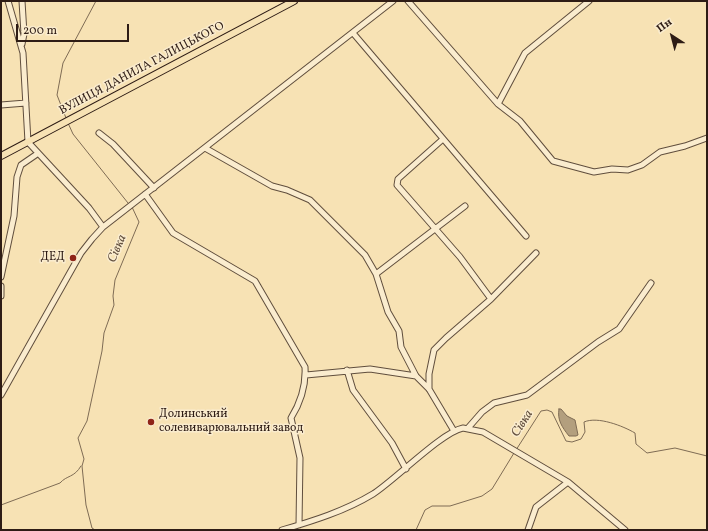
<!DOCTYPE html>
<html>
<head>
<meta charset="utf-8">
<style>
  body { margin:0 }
  #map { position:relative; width:708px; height:531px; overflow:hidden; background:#f7e2b4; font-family:Vollkorn,serif }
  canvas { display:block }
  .frame { position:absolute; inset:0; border:2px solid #2e1c15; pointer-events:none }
  .north { position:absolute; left:652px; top:16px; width:40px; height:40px; -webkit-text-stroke:3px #faecce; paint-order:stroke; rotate:324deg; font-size:11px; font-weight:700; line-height:16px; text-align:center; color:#2e1c15 }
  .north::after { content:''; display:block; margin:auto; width:14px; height:18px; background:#2e1c15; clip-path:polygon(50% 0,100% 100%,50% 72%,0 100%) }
  .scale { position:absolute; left:16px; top:24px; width:113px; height:18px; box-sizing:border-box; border:2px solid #2e1c15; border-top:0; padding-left:5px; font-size:12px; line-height:14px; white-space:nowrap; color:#2e1c15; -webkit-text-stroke:3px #faecce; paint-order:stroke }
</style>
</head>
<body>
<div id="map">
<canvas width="708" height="531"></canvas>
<div class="frame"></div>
<div class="north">Пн</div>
<div class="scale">200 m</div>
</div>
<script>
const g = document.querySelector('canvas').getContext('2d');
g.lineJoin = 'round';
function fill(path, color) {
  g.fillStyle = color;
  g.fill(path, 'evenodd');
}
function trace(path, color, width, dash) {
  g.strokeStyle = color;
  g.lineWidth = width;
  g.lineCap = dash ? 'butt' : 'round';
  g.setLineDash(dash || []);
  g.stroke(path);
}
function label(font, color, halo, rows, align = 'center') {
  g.font = font + ' Vollkorn,serif';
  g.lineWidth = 3;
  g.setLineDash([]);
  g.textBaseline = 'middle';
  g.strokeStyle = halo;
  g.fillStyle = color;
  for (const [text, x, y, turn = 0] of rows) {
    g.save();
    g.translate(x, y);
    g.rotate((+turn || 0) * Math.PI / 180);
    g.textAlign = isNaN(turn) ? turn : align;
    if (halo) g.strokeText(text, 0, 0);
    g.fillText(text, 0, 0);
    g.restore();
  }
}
const water = new Path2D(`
  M559,409H561L567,416L575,420L578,435L576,436H569C562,427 557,420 559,409Z`);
fill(water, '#b39f7e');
trace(water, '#7e6b54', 1);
trace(new Path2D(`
  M66,118L57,95L63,63L96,1
  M68,123L73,134L128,203
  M516,450L541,411L547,410L552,412L566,441L572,442L581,439L585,432L584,422C598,416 623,426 635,433L636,444L647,453L675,448L707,456
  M1,505L60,483C67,475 74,478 81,466
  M95,530L92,528L86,505L82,466L84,459L78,438L87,421L102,351L104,333L114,305L113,296L115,280L139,222L132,207
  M416,530L425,510L432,506H450L482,496L492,489L514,453`), '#7e6b54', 1);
const minor = new Path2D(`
  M8,1L23,53L28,142L89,208L103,227
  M408,1L498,104L520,121L553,161L594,172L612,169L628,170L642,165L660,152L685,146L707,138
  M353,33L526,236
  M22,44L24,34L22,1
  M498,104L525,53L589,1
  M1,105L26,103
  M99,133L113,144L154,188
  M443,139L398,179L397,185L460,257L491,299
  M205,148L272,186L287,190L310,200L365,255L376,274L388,312L399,331L401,347L416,376L429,389L454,431
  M145,194L173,233L255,281L305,367C306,385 301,402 291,418L300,458L299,525
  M376,274L465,206
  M1,277L14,216L17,177L21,165L37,154
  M1,286V296
  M347,370L353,390L392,443L406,469
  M306,375L370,369L416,376
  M429,389V374L434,350L446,338L491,299L536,253
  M1,395L81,253L92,239L103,227L393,1
  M468,428L482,412L494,403L527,395L598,342L619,329L651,283
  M282,530C313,521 345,511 373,494C395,480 442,432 463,428L483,432L568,482L625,530
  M528,530L536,507L568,482`);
const major = new Path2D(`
  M1,156L294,1`);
trace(minor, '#604e3d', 7);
trace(major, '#2e1c15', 8);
trace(minor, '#faecce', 5);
trace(major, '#f7e2b4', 6);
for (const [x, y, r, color] of [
  [73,258,4,"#8f2418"],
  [151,422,4,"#8f2418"]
]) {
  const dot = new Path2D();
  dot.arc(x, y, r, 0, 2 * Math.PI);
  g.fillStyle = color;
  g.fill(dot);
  trace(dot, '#faecce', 1.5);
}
label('12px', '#2e1c15', '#faecce', [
  ["ВУЛИЦЯ ДАНИЛА ГАЛИЦЬКОГО",142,69,-28]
]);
label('12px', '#2e1c15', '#faecce', [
  ["ДЕД",65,258],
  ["Долинський",159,415,"left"],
  ["солевиварювальний завод",159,429,"left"]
], 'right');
label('italic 13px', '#63503f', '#faecce', [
  ["Сівка",118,249,-67],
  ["Сівка",523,424,-58]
]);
</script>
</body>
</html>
